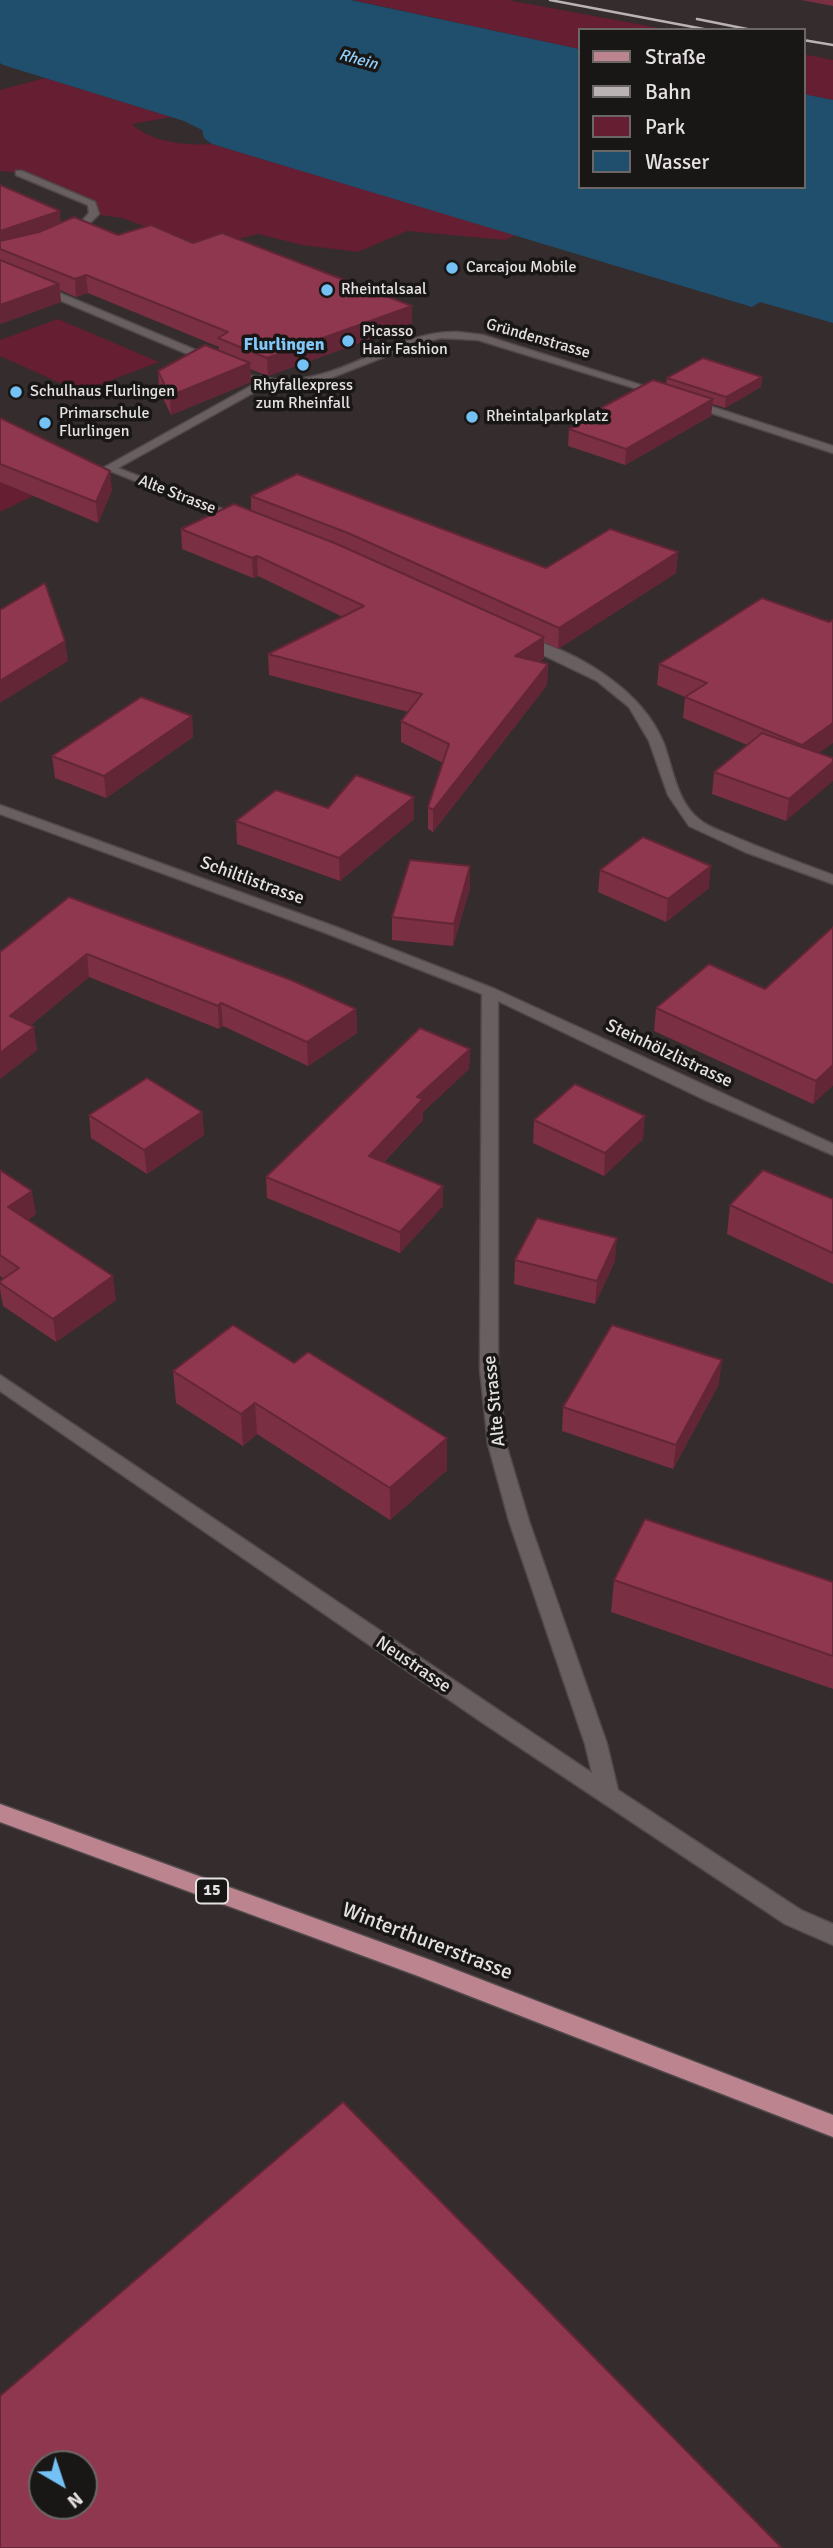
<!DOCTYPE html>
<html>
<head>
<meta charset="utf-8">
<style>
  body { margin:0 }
  #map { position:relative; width:833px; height:2548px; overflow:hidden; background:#342c2d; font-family:Signika,sans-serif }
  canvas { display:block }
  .legend { position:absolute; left:578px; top:28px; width:228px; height:161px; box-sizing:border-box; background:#191616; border:2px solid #6b6767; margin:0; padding:9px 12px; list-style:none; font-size:21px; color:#e5e0e1 }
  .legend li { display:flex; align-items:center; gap:14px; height:35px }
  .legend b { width:35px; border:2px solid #6b6767 }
  .north { position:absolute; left:28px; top:2450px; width:70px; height:70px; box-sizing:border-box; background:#191616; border:2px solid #6b6767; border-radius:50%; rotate:141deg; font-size:19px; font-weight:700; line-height:28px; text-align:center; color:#e5e0e1 }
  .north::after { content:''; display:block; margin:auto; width:24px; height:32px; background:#73c1f5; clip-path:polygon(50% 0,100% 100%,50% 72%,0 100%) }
</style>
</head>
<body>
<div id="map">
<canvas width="833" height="2548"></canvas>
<ul class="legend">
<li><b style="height:9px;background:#bb848f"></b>Straße</li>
<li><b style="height:9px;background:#b9b3b4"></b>Bahn</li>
<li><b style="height:19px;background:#651e32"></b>Park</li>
<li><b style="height:19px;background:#1f4f6d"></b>Wasser</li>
</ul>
<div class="north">N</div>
</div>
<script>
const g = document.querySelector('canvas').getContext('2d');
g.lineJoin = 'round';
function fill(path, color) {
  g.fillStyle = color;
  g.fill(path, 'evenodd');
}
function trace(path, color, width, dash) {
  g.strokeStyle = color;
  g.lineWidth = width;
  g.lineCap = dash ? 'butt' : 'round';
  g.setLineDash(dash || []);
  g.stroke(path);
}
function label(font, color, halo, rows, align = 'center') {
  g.font = font + ' Signika,sans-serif';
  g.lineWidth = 7;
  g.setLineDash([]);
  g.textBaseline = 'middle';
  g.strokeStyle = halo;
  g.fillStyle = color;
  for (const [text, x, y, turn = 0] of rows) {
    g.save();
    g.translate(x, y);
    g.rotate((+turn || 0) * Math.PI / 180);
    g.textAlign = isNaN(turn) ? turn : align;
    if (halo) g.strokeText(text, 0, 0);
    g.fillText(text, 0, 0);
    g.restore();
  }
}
fill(new Path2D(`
  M353,0H508L670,30H579V49Z
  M803,54L833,60V100L803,94Z
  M45,78L171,117L132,124C150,142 187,146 212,144L516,235L505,240L407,231L358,252L302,245L258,234L219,244L190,243L122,218L94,214L92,204L19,173L0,171V90Z
  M58,319L159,362L80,392L0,356V340Z
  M0,463L7,485L33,496L0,512Z`), '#651e32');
fill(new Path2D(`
  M0,0H351L579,49V187H803V94L833,100V323L760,302L752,307L212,144L204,138L202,130L184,121L3,65L0,63Z`), '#1f4f6d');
const minor = new Path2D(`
  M16,171H22L95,202L99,214C89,225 77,235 63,235V231L80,223L89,213L88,205L16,175Z
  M0,268L217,359L218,361L209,363L0,275Z
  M458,332L483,335L666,393L657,395L478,340L441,338L417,344L328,379L301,385L269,384L118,468L245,518V522H237L103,468L258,382L251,380V376C261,375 269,379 278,380C293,381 308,378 322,374C367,362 409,330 458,332Z
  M691,400L833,446V453L687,405V401Z
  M524,637C578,652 643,690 664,744C673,769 677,803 700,820C708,827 719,830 728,834C763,849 798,862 833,875V884L745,852L689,826L668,795L649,741L629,707L597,681L520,644V638Z
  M0,805L336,927L495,989L833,1144V1155L701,1098L498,1001V1369L506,1444L529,1521L607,1744L618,1790L801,1910L833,1924V1945L785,1924L483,1723L0,1391V1375L592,1773L585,1744L509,1521L488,1444L480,1369L482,994L326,933L0,814Z`);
const primary = new Path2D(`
  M0,1804L433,1961L833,2115V2137L418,1976L0,1822Z`);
trace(minor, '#50494b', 3);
trace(primary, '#50494b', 3);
fill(minor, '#695f61');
fill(primary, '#bb848f');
trace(new Path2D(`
  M550,0L709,30
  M697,19L752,30
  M803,40L833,45`), '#b9b3b4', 2.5);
fill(new Path2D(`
  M801,0H833V6Z
  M0,185L61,223L118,235L193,243L412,324L268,376L250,369L251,382L171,415L159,390L158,371L219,350V347L88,293L76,297L60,290L61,302L0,324Z
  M762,377L761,387L725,408L712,404L711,416L625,465L568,446L569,429L601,412V408L666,384L667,378Z
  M0,418L112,490L98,523L0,482Z
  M251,496L546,568L678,552L676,573L558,649L544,642V658L539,662L548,664L547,685L433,832L428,829V807L443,763L401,742V721L408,712L269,675L268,654L343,617L258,576L253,578L182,549L181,529L251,510Z
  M762,598L819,753L786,821L712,794L714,772L747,745L683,718L685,697L657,685L659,664Z
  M192,716L193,737L106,798L55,778L52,756Z
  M414,797V819L340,881L237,844L236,821Z
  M600,870L709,888L666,922L598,892Z
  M470,888L453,946L392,940V917Z
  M69,897L356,1009L357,1033L308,1066L223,1026L219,1029L89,977L31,1025L37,1050L0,1079V952Z
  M833,927V1085L813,1104L654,1031L656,1008L765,989Z
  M470,1049L469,1069L423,1112V1120L384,1162L443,1186V1206L400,1253L267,1198L266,1177Z
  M202,1112L204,1135L147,1174L91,1138L89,1115Z
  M534,1120L643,1139L604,1176L533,1143Z
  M0,1170L36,1214L28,1220L116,1300L56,1342L3,1306L0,1289V1281L4,1279L0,1276Z
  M833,1199V1284L727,1234L730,1205Z
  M515,1260L615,1261L595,1304L514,1284Z
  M173,1371L447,1470L390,1520L257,1434L243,1446L176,1403Z
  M719,1384L673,1469L562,1431L563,1407Z
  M614,1580L833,1582V1689L611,1612Z`), '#7a2f43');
fill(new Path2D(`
  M60,211L61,228L0,249V231Z
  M86,275L88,293L76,297L75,279Z
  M59,284L61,302L0,324V305Z
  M412,306V324L268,376L267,358Z
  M250,363L251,382L171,415L170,396Z
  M762,377L761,387L725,408L726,397Z
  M713,399L711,416L625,465L626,449Z
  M110,471L112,490L98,523L96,502Z
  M678,552L676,573L558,649L559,628Z
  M257,556L258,576L253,578L252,558Z
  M544,637V658L515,677V656Z
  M65,641L68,661L0,703V681Z
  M548,664L547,685L433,832V810Z
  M192,716L193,737L106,798L104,776Z
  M833,723V743L800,767L802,745Z
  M833,762V781L786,821L789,799Z
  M414,797V819L340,881L339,858Z
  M470,866V888L453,946L454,924Z
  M711,866L709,888L666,922L668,899Z
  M87,954L89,977L13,1040L10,1016Z
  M221,1003L223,1026L219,1029L218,1006Z
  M356,1009L357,1033L308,1066L307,1042Z
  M34,1027L37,1050L0,1079V1053Z
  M470,1049L469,1069L423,1112V1120L370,1176L369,1156L417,1097Z
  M833,1065V1085L813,1104L816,1081Z
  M202,1112L204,1135L147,1174L144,1150Z
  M645,1116L643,1139L604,1176L605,1153Z
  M443,1186V1206L400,1253V1232Z
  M32,1191L36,1214L12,1231L8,1207Z
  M617,1238L615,1261L595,1304L597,1281Z
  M113,1276L116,1300L56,1342L53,1319Z
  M722,1360L719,1384L673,1469L676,1445Z
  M255,1403L257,1434L243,1446L241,1414Z
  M447,1438V1470L390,1520V1488Z`), '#632637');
const building = new Path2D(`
  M0,185L60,211L0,231Z
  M74,217L118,235L151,225L193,243L222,233L412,306L267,358L218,338L228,332L86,275L75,279L0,249V241L39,232Z
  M0,260L59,284L0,305Z
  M205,345L250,363L170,396L158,371Z
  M703,358L762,377L726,397L667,378Z
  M653,380L713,399L626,449L569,429L606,410L601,408Z
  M0,418L110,471L96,502L0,464Z
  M297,474L546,568L610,529L678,552L559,628L348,533L251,496Z
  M234,504L337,544L544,637L515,656L548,664L433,810L428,807L449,744L401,721L422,694L268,654L364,606L257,556L252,558L181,529Z
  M45,583L65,641L0,681V610Z
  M762,598L829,622L833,620V723L802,745L685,697L707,683L659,664Z
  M141,697L192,716L104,776L52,756Z
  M762,733L833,758V762L789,799L714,772Z
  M356,775L414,797L339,858L236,821L276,790L328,808Z
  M643,837L711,866L668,899L600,870Z
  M410,860L470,866L454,924L392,917Z
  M69,897L291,980L356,1009L307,1042L221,1003L218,1006L87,954L10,1016L34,1027L0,1053V952Z
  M833,927V1065L816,1081L656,1008L709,964L765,989Z
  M420,1028L470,1049L417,1097L423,1099L369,1156L443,1186L400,1232L266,1177Z
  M147,1078L202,1112L144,1150L89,1115Z
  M575,1084L645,1116L605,1153L534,1120Z
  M0,1170L32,1191L8,1207L113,1276L53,1319L0,1283V1281L19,1268L0,1255Z
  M763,1170L833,1199V1253L730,1205Z
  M537,1218L617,1238L597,1281L515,1260Z
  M233,1325L294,1363L308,1352L447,1438L390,1488L255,1403L241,1414L173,1371Z
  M612,1325L722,1360L676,1445L563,1407Z
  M645,1519L833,1582V1656L614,1580Z
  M343,2102L782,2548H0V2396ZM42,2464H84V2506H42Z`);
fill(building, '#8e374e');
trace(building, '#632637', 2);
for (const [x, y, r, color] of [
  [452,268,7,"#73c1f5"],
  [327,290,7,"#73c1f5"],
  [348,341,7,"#73c1f5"],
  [303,365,7,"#73c1f5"],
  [16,392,7,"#73c1f5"],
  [472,417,7,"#73c1f5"],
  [45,423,7,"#73c1f5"]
]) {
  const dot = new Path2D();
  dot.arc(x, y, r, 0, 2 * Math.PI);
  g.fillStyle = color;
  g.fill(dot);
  trace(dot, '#191616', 2.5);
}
label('italic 16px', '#90d0fc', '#191616', [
  ["Rhein",358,60,15]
]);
label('16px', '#e5e0e1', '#191616', [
  ["Carcajou Mobile",466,268],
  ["Rheintalsaal",341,290],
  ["Picasso",362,332],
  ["Hair Fashion",362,350],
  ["Rhyfallexpress",303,386,"center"],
  ["zum Rheinfall",303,404,"center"],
  ["Schulhaus Flurlingen",30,392],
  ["Primarschule",59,414],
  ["Flurlingen",59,432],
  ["Rheintalparkplatz",486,417]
], 'left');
label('16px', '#e5e0e1', '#191616', [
  ["Gründenstrasse",538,339,16],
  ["Alte Strasse",177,495,21]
]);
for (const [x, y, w] of [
  [212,1891,32]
]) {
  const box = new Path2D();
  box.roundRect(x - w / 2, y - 12.5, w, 25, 5);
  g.fillStyle = '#191616';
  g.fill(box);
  trace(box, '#e5e0e1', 2);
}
label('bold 16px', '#e5e0e1', null, [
  ["15",212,1891]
]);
label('bold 18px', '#81c8f9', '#191616', [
  ["Flurlingen",284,345]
]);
label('18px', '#e5e0e1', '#191616', [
  ["Schiltlistrasse",252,881,20],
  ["Steinhölzlistrasse",669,1054,25],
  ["Alte Strasse",495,1401,-96],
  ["Neustrasse",413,1665,34]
]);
label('21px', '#e5e0e1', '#191616', [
  ["Winterthurerstrasse",427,1942,21]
]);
</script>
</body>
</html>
